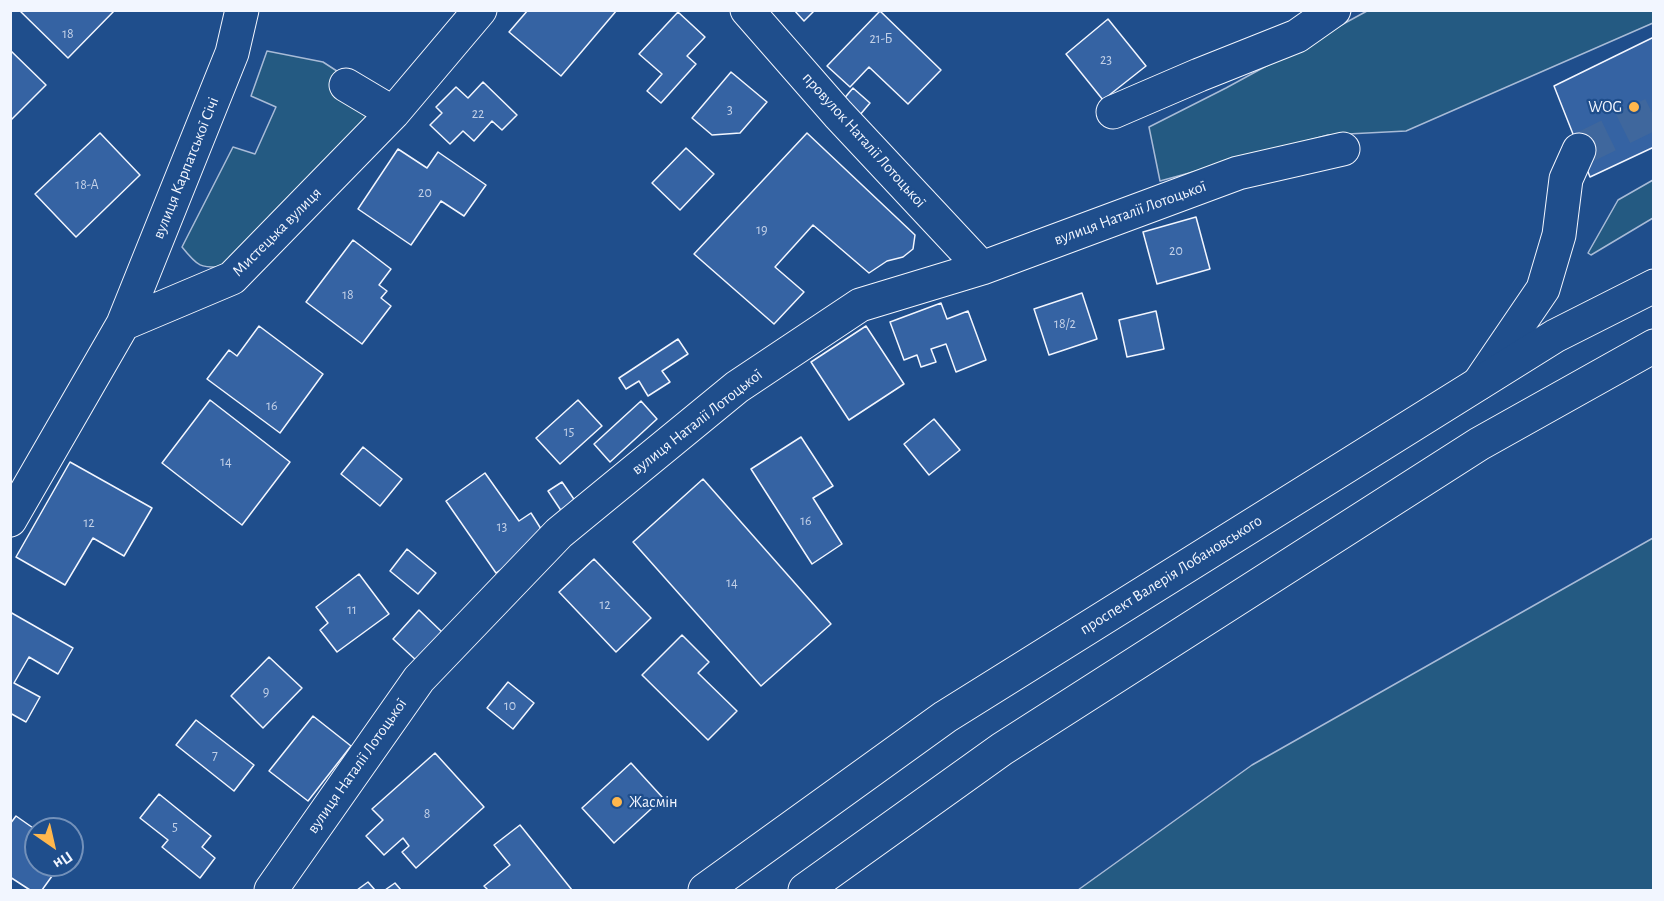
<!DOCTYPE html>
<html>
<head>
<meta charset="utf-8">
<style>
  body { margin:0 }
  #map { position:relative; width:1664px; height:901px; overflow:hidden; background:#1f4e8c; font-family:"Alegreya Sans",sans-serif }
  canvas { display:block }
  .frame { position:absolute; inset:0; border:12px solid #f2f6ff; pointer-events:none }
  .north { position:absolute; left:24px; top:817px; width:60px; height:60px; box-sizing:border-box; background:#1f4e8c; border:2px solid #7391ba; border-radius:50%; rotate:146deg; font-size:16px; font-weight:700; line-height:24px; text-align:center; color:#f2f6ff }
  .north::after { content:''; display:block; margin:auto; width:21px; height:27px; background:#ffb74d; clip-path:polygon(50% 0,100% 100%,50% 72%,0 100%) }
</style>
</head>
<body>
<div id="map">
<canvas width="1664" height="901"></canvas>
<div class="frame"></div>
<div class="north">Пн</div>
</div>
<script>
const g = document.querySelector('canvas').getContext('2d');
g.lineJoin = 'round';
function fill(path, color) {
  g.fillStyle = color;
  g.fill(path, 'evenodd');
}
function trace(path, color, width, dash) {
  g.strokeStyle = color;
  g.lineWidth = width;
  g.lineCap = dash ? 'butt' : 'round';
  g.setLineDash(dash || []);
  g.stroke(path);
}
function label(font, color, halo, rows, align = 'center') {
  g.font = font + ' "Alegreya Sans",sans-serif';
  g.lineWidth = 4.5;
  g.setLineDash([]);
  g.textBaseline = 'middle';
  g.strokeStyle = halo;
  g.fillStyle = color;
  for (const [text, x, y, turn = 0] of rows) {
    g.save();
    g.translate(x, y);
    g.rotate((+turn || 0) * Math.PI / 180);
    g.textAlign = isNaN(turn) ? turn : align;
    if (halo) g.strokeText(text, 0, 0);
    g.fillText(text, 0, 0);
    g.restore();
  }
}
const green = new Path2D(`
  M1367,11H1653V23L1406,131L1328,135L1160,181L1149,127L1226,88Z
  M267,51L323,62L343,75L376,112L225,267C200,268 198,267 182,247L233,147L255,154L276,107L251,96Z
  M1653,180V218L1591,255L1588,253L1618,200Z
  M1653,538V890H1078L1252,765Z`);
fill(green, '#245a82');
trace(green, '#a8bbd7', 1.5);
const building = new Path2D(`
  M19,10H115L68,58Z
  M528,10H617L561,76L509,32Z
  M794,10H815L804,21Z
  M880,11L941,70L908,104L869,67L850,87L827,66Z
  M678,12L705,37L687,56L696,64L661,103L647,91L662,74L639,54Z
  M1108,19L1146,66L1103,100L1066,54Z
  M1654,37V147L1590,177L1554,86Z
  M10,50L46,85L11,120L10,119Z
  M731,72L767,102L740,133L712,135L692,118Z
  M483,82L517,115L502,130L492,121L474,141L463,131L450,144L430,125L442,113L436,107L456,87L468,98Z
  M853,88L870,103L859,116L842,101Z
  M100,133L140,175L76,237L35,194Z
  M807,133L915,235L913,249L903,257L887,261L869,273L813,225L775,267L804,292L774,324L694,254Z
  M686,148L714,174L680,210L652,183Z
  M398,149L427,168L438,152L486,185L464,216L441,201L411,245L358,209Z
  M1196,217L1210,269L1157,284L1143,232Z
  M353,240L391,269L379,285L387,291L381,298L391,306L362,344L306,302Z
  M1082,293L1097,339L1049,355L1034,309Z
  M941,303L947,319L968,311L986,360L956,372L946,344L931,349L936,362L921,367L917,355L904,360L890,322Z
  M1156,311L1164,349L1127,357L1119,320Z
  M259,326L323,374L280,433L207,379L229,350L237,356Z
  M866,326L904,384L849,420L811,362Z
  M678,339L688,354L662,371L670,382L648,396L639,381L626,389L619,378Z
  M210,400L290,462L242,525L162,463Z
  M578,400L602,426L560,464L536,438Z
  M641,401L657,419L610,462L594,444Z
  M934,419L960,450L929,475L904,444Z
  M801,437L833,486L813,498L842,544L812,564L751,469Z
  M363,447L402,479L380,506L341,474Z
  M70,462L152,508L124,556L93,538L65,585L16,557Z
  M485,473L519,521L531,513L543,532L535,546L496,573L446,501Z
  M703,479L831,624L761,686L633,542Z
  M562,482L578,505L564,515L548,491Z
  M407,549L436,573L418,594L390,571Z
  M594,559L651,618L616,652L559,592Z
  M359,574L389,614L337,652L320,630L328,623L316,607Z
  M419,610L443,633L417,661L393,639Z
  M10,612L73,648L58,674L29,657L14,683L40,697L26,722L10,713Z
  M682,635L709,662L698,673L737,711L708,740L642,675Z
  M269,657L302,688L263,728L231,696Z
  M508,682L534,703L513,729L487,708Z
  M313,716L351,746L308,801L269,771Z
  M196,720L254,765L234,791L176,745Z
  M435,753L484,807L416,868L402,852L409,846L403,838L384,855L366,836L383,820L372,809Z
  M631,763L663,798L614,843L582,808Z
  M159,794L211,836L202,847L215,858L200,878L162,847L168,840L140,818Z
  M16,816L36,830V865H60L42,890H30L10,877V824Z
  M520,825L572,890H488L484,886L510,865L494,845Z
  M368,882L375,890H357Z
  M395,883L401,890H385Z`);
fill(building, '#3563a3');
trace(building, '#f2f6ff', 1.5);
trace(new Path2D(`
  M1579,150L1654,113`), '#3f679d', 33, [33, 16]);
const minor = new Path2D(`
  M747,10L838,114L982,268
  M346,85L393,113
  M1113,112L1199,75L1297,36L1334,10
  M123,324L232,278L393,113L480,10
  M1479,383L1543,289L1559,235L1566,179L1579,150
  M10,520L123,324L232,53L242,10
  M271,890L419,679L559,533L737,387L860,305L982,268L1238,173L1343,149`);
const major = new Path2D(`
  M705,890L945,717L1555,336L1654,286
  M805,890L1002,749L1479,444L1654,346`);
trace(minor, '#f2f6ff', 35);
trace(major, '#f2f6ff', 35);
trace(minor, '#1f4e8c', 33);
trace(major, '#1f4e8c', 33);
for (const [x, y, r, color] of [
  [1634,107,6,"#ffb74d"],
  [617,802,6,"#ffb74d"]
]) {
  const dot = new Path2D();
  dot.arc(x, y, r, 0, 2 * Math.PI);
  g.fillStyle = color;
  g.fill(dot);
  trace(dot, '#1f4e8c', 2);
}
label('14px', '#c3d1e8', null, [
  ["18",68,34],
  ["21-Б",881,39],
  ["23",1106,60],
  ["3",730,110],
  ["22",478,114],
  ["18-А",87,185],
  ["20",425,193],
  ["19",762,230],
  ["20",1176,251],
  ["18",348,295],
  ["18/2",1065,324],
  ["16",272,406],
  ["15",569,432],
  ["14",226,462],
  ["16",806,521],
  ["12",89,523],
  ["13",502,527],
  ["14",732,583],
  ["12",605,605],
  ["11",352,610],
  ["9",266,692],
  ["10",510,706],
  ["7",215,755],
  ["8",427,814],
  ["5",175,827]
]);
label('16px', '#f2f6ff', '#1f4e8c', [
  ["WOG",1622,107],
  ["Жасмін",629,802,"left"]
], 'right');
label('16px', '#f2f6ff', '#1f4e8c', [
  ["провулок Наталії Лотоцької",864,140,48],
  ["вулиця Карпатської Січі",186,168,-68],
  ["вулиця Наталії Лотоцької",1130,213,-20],
  ["Мистецька вулиця",277,232,-45],
  ["вулиця Наталії Лотоцької",697,422,-38],
  ["проспект Валерія Лобановського",1171,575,-32],
  ["вулиця Наталії Лотоцької",357,766,-55]
]);
</script>
</body>
</html>
